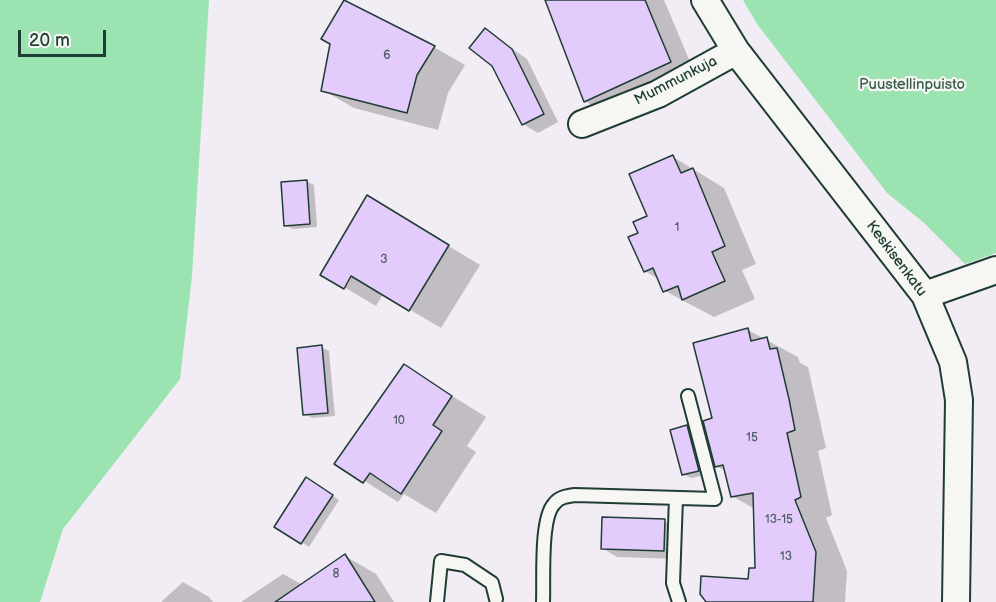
<!DOCTYPE html>
<html>
<head>
<meta charset="utf-8">
<style>
  body { margin:0 }
  #map { position:relative; width:996px; height:602px; overflow:hidden; background:#f2edf4; font-family:"Balsamiq Sans",sans-serif }
  canvas { display:block }
  .scale { position:absolute; left:18px; top:30px; width:88px; height:27px; box-sizing:border-box; border:3px solid #1f3d34; border-top:0; padding-left:8px; font-size:18px; line-height:21px; white-space:nowrap; color:#1f3d34; -webkit-text-stroke:4px #f6f6f2; paint-order:stroke }
</style>
</head>
<body>
<div id="map">
<canvas width="996" height="602"></canvas>
<div class="scale">20 m</div>
</div>
<script>
const g = document.querySelector('canvas').getContext('2d');
g.lineJoin = 'round';
function fill(path, color) {
  g.fillStyle = color;
  g.fill(path, 'evenodd');
}
function trace(path, color, width, dash) {
  g.strokeStyle = color;
  g.lineWidth = width;
  g.lineCap = dash ? 'butt' : 'round';
  g.setLineDash(dash || []);
  g.stroke(path);
}
function label(font, color, halo, rows, align = 'center') {
  g.font = font + ' "Balsamiq Sans",sans-serif';
  g.lineWidth = 4.5;
  g.setLineDash([]);
  g.textBaseline = 'middle';
  g.strokeStyle = halo;
  g.fillStyle = color;
  for (const [text, x, y, turn = 0] of rows) {
    g.save();
    g.translate(x, y);
    g.rotate((+turn || 0) * Math.PI / 180);
    g.textAlign = isNaN(turn) ? turn : align;
    if (halo) g.strokeText(text, 0, 0);
    g.fillText(text, 0, 0);
    g.restore();
  }
}
fill(new Path2D(`
  M0,0H209L192,276L180,379L63,529L40,602H0Z
  M743,0H996V253L965,264L923,222L887,193L757,24Z`), '#9be3b1');
fill(new Path2D(`
  M547,0H664L696,76L611,116L585,101Z
  M485,30L527,59L558,122L538,133L523,124Z
  M434,47L465,65L448,93L438,130L354,108L323,90Z
  M673,157L724,188L756,264L742,270L755,299L714,317L665,291L660,280L645,271L640,234Z
  M306,181L314,185L317,227L293,229L285,225Z
  M399,216L480,265L441,328L383,294L376,306L322,274Z
  M748,330L798,357L800,363L808,367L826,448L818,451L832,515L826,518L847,571L845,602H708L749,581L756,570L755,509L732,496L726,471L716,466L713,419Z
  M321,347L329,351L335,416L312,418L305,414Z
  M404,366L486,417L467,446L476,452L436,513L404,494L398,502L336,463Z
  M687,427L694,431L706,475L691,478L683,474Z
  M314,483L339,500L309,547L276,526Z
  M664,521L679,529L678,559L617,557L602,548Z
  M345,556L376,574L394,602H241L283,574L303,585Z
  M183,582L209,597L213,602H161Z`), '#0003');
const building = new Path2D(`
  M344,0L435,46L417,75L407,113L321,91L330,44L321,39Z
  M545,0H645L671,62L584,102Z
  M485,28L512,49L544,114L522,125L492,66L469,48Z
  M673,155L681,173L693,168L725,246L712,252L725,281L682,300L678,286L663,292L653,268L644,272L628,237L638,233L633,222L647,216L629,174Z
  M307,180L310,224L284,226L281,182Z
  M367,195L449,245L409,311L351,276L344,289L320,275Z
  M748,328L751,341L767,337L770,349L777,348L789,399L795,430L787,433L801,497L795,500L816,552L813,602H706L700,594L701,576L748,579L749,568H755L754,531L753,493L731,497L723,465L715,467L703,421L712,418L693,343Z
  M322,345L328,413L303,415L297,348Z
  M404,364L452,396L433,425L442,431L401,494L370,473L363,483L334,464Z
  M687,425L699,471L682,475L670,430Z
  M306,477L333,495L301,544L274,527Z
  M602,517L665,519L664,551L601,549Z
  M345,554L375,602H275Z`);
fill(building, '#e3cbfb');
trace(building, '#1f3d34', 1.5);
const service = new Path2D(`
  M676,498L673,583L679,602
  M437,602L441,561L465,565L492,583L496,599
  M543,602C544,580 540,519 554,504C559,497 567,496 575,495L715,499L688,396`);
const minor = new Path2D(`
  M705,0L736,51L925,295L953,362L959,400L956,602
  M582,124L658,94L736,51
  M925,295L996,270`);
trace(service, '#1f3d34', 16);
trace(minor, '#1f3d34', 30);
trace(service, '#f6f6f2', 12);
trace(minor, '#f6f6f2', 26);
label('12px', '#506066', null, [
  ["6",387,56],
  ["1",677,228],
  ["3",384,260],
  ["10",399,421],
  ["15",752,438],
  ["13-15",779,520],
  ["13",786,557],
  ["8",336,574]
]);
label('15px', '#1f3d34', '#f6f6f2', [
  ["Mummunkuja",676,81,-27],
  ["Keskisenkatu",896,259,53]
]);
label('15px', '#385e4d', '#f6f6f2', [
  ["Puustellinpuisto",912,85]
]);
</script>
</body>
</html>
